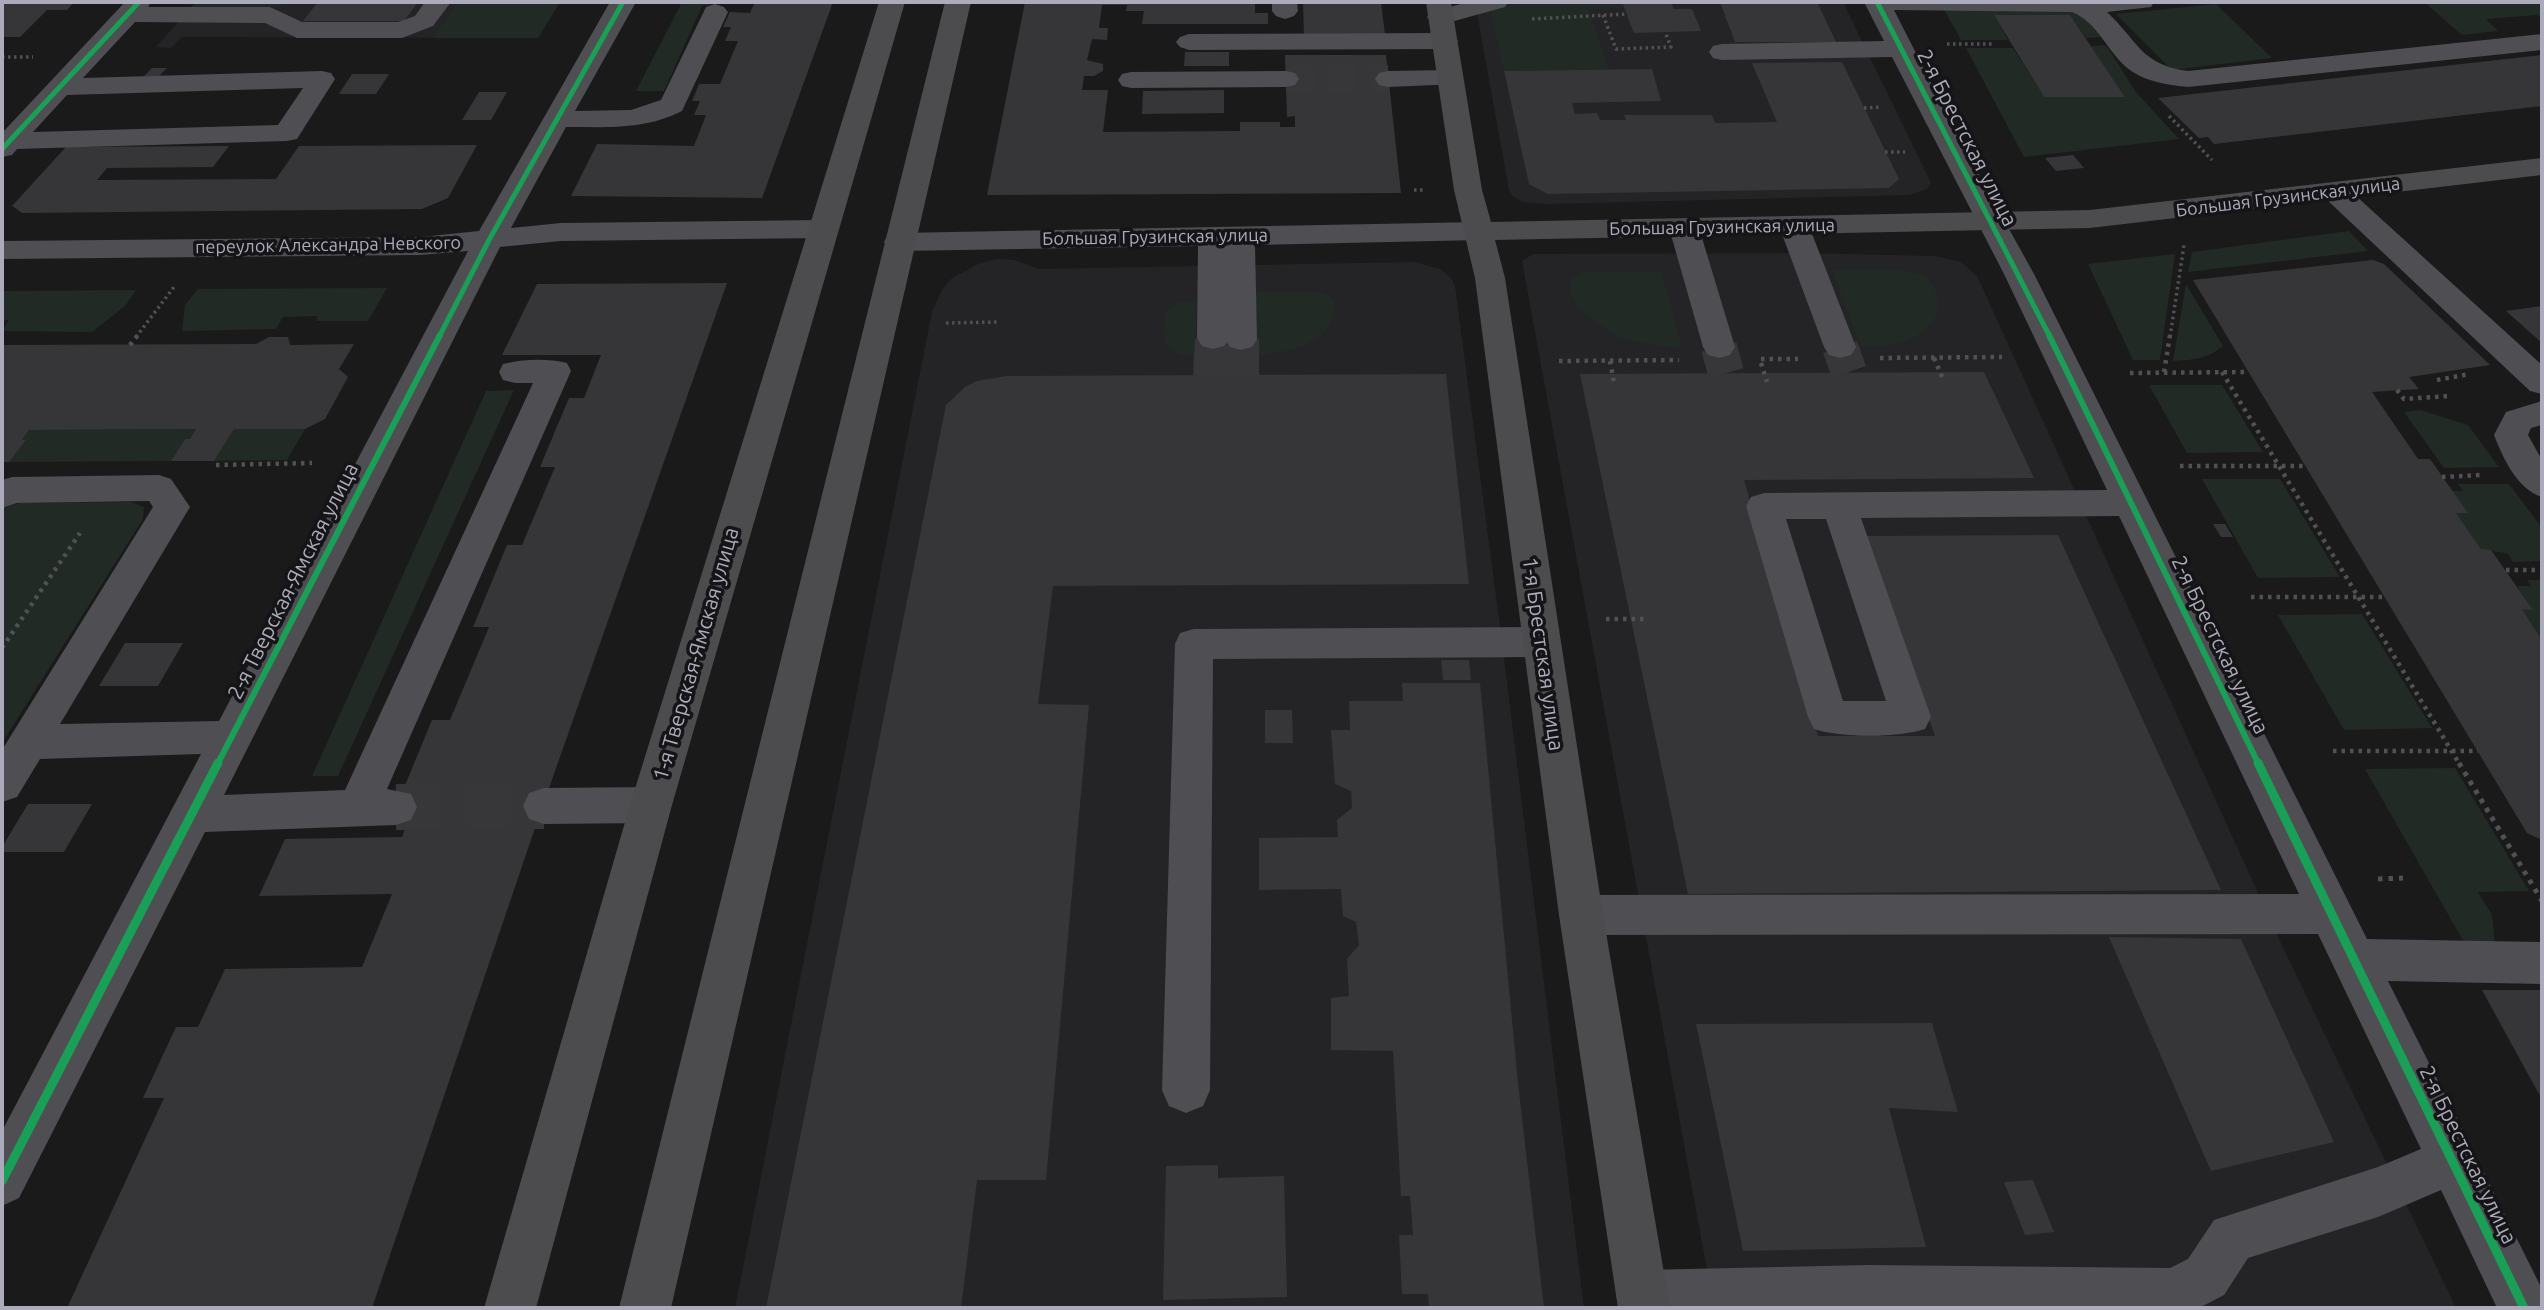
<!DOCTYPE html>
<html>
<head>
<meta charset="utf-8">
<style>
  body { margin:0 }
  #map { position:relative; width:2544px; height:1310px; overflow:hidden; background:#1a1a1a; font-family:Ubuntu,sans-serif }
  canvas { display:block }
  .frame { position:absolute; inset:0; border:4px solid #acabbb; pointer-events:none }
</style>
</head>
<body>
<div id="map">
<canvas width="2544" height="1310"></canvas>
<div class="frame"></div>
</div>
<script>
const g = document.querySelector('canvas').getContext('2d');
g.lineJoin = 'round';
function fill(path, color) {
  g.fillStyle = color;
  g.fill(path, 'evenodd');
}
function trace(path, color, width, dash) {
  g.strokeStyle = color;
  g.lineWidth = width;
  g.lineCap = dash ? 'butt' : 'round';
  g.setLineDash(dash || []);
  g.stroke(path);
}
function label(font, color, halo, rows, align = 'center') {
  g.font = font + ' Ubuntu,sans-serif';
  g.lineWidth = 7;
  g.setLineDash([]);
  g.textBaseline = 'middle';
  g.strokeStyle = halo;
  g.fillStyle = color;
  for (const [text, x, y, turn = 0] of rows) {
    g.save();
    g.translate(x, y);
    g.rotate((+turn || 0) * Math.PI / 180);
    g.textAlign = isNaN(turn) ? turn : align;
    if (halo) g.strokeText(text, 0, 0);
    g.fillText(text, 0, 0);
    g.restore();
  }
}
fill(new Path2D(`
  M196,2H560L538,38L182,37L171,48L156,47Z
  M1475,2H1843L1931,183L1927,189L1909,195L1547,204L1523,202L1512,196L1509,190Z
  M1804,253L1935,256L1961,262L1977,276L2279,939L2456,1308H1714L1522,261L1533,254Z
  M997,259L1014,260L1039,269L1414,262L1440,269L1451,278L1455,286L1502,642L1584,1308H735L932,312L942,290L951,279L978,264Z`), '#242426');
fill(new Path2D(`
  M196,2H291L277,7H191Z
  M458,2H560L538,38H433Z
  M682,2H713L711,5L702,6L664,91H636Z
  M1521,2H1622L1624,8L1588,9L1608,69L1504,71L1490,10Z
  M2424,2H2542V19L2537,15L2486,19L2498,31L2462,35Z
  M2216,4L2272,58L2172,70L2116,14Z
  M1942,6L2069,10L2089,18L2102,37L2086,38L2070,15H1994L2008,40H1961Z
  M2106,45L2136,92L2179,139L2024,157L1966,48H2013L2044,97H2125L2091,46Z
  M2349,231L2368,251L2188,272L2192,252Z
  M2175,254L2160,360H2133L2088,264Z
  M1832,270H1898L1925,275C1952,305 1935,333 1899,343C1887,347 1874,346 1861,347Z
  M1661,271L1682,348C1662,347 1643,344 1623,338C1602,330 1544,291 1582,272Z
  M2186,284L2223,346C2207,359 2193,360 2173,361Z
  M387,288L368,321H316L318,316L283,317L276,329L182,331L185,305L198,289Z
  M136,290L125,306L92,332L2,331L9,320H2V291Z
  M1255,292H1320L1330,296L1335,302C1335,356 1264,355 1226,356C1209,356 1182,361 1169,347C1161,338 1165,322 1166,311L1179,302H1197L1196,338L1253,339Z
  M2149,385H2222L2263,452L2187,453Z
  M514,390L338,776H312L486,391Z
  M2420,410L2468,425L2499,467L2444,468L2404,412Z
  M196,429L190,439H185L171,461L9,462L25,441L22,440L29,430Z
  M234,429H305L287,460L214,461Z
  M2202,479H2280L2340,577L2258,578Z
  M2458,484H2509L2542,528V561L2513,562L2508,554L2481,549L2456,513H2467L2452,491H2463Z
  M131,502L144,507L143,519L2,743V508L20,503Z
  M2527,580H2542V640L2522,609H2532L2517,586H2531Z
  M2362,614L2432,728L2344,730L2278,615Z
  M2455,768L2529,891L2478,892L2492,915L2495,944H2465L2365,769Z`), '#222a25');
fill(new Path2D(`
  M2,2H74L67,10H47L20,37H2Z
  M318,2H418L404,21H303Z
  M755,2H833L762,198L571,196L597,144L694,146L706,115H694L700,101H692L699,84H720L738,41H725L731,27H723L730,12L750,13Z
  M1025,2H1255V13H1268V24H1142L1144,11H1126L1127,5H1102L1099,28H1108L1107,40L1092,39L1087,60L1103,64V71L1094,76H1084L1082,90H1108L1103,132L1240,131V122H1280V127H1295V116L1287,117L1285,55H1386L1401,193L987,195Z
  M1303,2H1381L1385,35L1304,36Z
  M1622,2H1670L1674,9H1692L1701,31L1634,33Z
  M1720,2H1817L1836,42H1735Z
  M1994,15H2070L2125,97H2044Z
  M1185,52H1229V66H1184Z
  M2542,55V106L2214,144L2208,137L2199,138L2158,98Z
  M1842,62L1899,179L1889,188L1548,194L1529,184L1504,71L1652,69L1661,101L1572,103L1575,114L1597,113L1600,120H1626L1624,115H1712L1715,123L1777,122L1752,63Z
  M152,68H167L159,76H144Z
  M352,74H389L376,94H339Z
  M1224,90V113L1142,114L1143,91Z
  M479,92H507L491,120H462Z
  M477,145L448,198L422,209L22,213L12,206L66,147L229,146L213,167L107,168L97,180L276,179L299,146Z
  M2073,155L2084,168L2056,171L2045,158Z
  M2373,260L2384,264L2490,365L2409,377L2419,389L2372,392L2418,459H2430L2468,513H2456L2481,549L2491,550L2533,610L2522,609L2542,640V840L2527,833L2193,280Z
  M727,283L536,825L372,1308H67L164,1098H143L176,1027H198L225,969L362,967L392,894L259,896L285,839L402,837L409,818L396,807L432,720H450L489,627H473L507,545H522L555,467H540L569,398H584L601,355H502L537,284Z
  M2542,306V343L2506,311Z
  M269,337H288L290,345L354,344L339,369L348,377L325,419L305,429H234L214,461H171L185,439H190L196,429L29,430L22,440H26L9,462H2V345L256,344Z
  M1984,372L2034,478L1744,480L1818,736H1935L1865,536L2058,535L2221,890L1688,894L1580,374Z
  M1446,374L1469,584L1053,586L1038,704L1089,705L1046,1180H977L961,1308H766L946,405L965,387L977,381L1006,376Z
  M2213,524H2225L2233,537H2221Z
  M125,643H183L158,686H99Z
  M1441,660H1469L1471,680H1443Z
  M1402,683H1480L1518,1083L1544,1308H1429L1428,1294H1402L1399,1235H1413L1410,1196H1401L1393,1051L1331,1050V998L1349,996L1347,959L1359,945L1356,922L1343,916L1341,889L1259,890V838L1338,837L1337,820L1352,808L1351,791L1335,784L1331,730H1350L1349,701H1403Z
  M1265,710H1292L1293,743H1265Z
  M28,804H92L64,852H2V847Z
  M2109,937L2241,939L2334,1142L2211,1171Z
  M2482,990H2542V1099L2529,1076Z
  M1932,1023L1958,1112L1889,1108L1926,1247L1743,1251L1696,1024Z
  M1218,1165V1178L1284,1176L1287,1297L1163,1300L1166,1166Z
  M2033,1180L2054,1232L2025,1235L2004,1182Z`), '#363638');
trace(new Path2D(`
  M1286,79H1388`), '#37373a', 28, [28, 14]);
trace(new Path2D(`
  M1241,339V376
  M1719,347L1726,373
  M1840,347L1849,372
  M1211,376L1213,338`), '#37373a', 36, [36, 18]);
trace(new Path2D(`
  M396,807L544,806`), '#37373a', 46, [46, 23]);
trace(new Path2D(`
  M1603,15L1616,49L1671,47L1665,32
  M1532,19L1627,14
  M1947,44H1992
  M2,57H33
  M1864,108L1882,107
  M2169,116L2212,160
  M1885,152H1905
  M1414,190H1426
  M946,323L1000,322
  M136,337L174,287
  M2170,337L2184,245`), '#505055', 3.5, [2.5, 3.5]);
trace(new Path2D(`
  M130,345L138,335
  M1880,358L2002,357
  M1934,358L1944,381
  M1761,359H1798
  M1559,361L1679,360
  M1610,361L1614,383
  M1761,363L1767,382
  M2164,372L2170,335
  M2222,372L2460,765
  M2130,373L2248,372
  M2437,380L2470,374
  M2397,390L2404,399L2449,396
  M216,465L312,463
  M2180,466H2305
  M2442,477L2481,475
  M2506,570H2542
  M2251,597H2385
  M1606,619H1647
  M2,648L80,533
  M2333,751H2478`), '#505055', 4.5, [3.5, 5]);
trace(new Path2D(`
  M2459,763L2542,901
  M2378,879L2403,878`), '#505055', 5, [4.5, 6]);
fill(new Path2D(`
  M125,2H151L148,7H270L302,22H398L415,16L425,2H451L433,26L402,38H297L265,23L135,22L83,78L322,71L331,73L335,79L297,139L287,141L17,149L12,155L2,157V133ZM303,88L278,125L33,132L67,95Z
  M610,2H636L575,111L631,110L661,100L706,7L715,4L724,7L728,12L682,111C645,130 607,127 566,127L511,228L561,223L822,220L833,223L837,229L833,235L822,238L561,241L500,247L224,795L345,790L533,383H515L503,380L499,372L503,364C523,359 547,358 567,363L571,371L387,789L411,794L417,807L411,820L396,825L205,832L19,1198L2,1206V1131L201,754L40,759L17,797L2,802V750L153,507L149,501L17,503L2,508V480L12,477L159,475L171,479L190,507L60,724L219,721L468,251L420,255L2,259V241L420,237L479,231Z
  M1272,2H1297L1298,11L1294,16L1285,19L1276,16L1272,11Z
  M1468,2H1509L1505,7L1440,25L1431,22L1427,17L1431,12Z
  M1864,2H2154L2151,7L2107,12C2138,41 2141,65 2188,71L2542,34V50L2188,87C2167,85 2142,81 2126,67C2106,49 2097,22 2072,12L1894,10L1968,155L2034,274L2367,939L2542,942V984L2388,981L2542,1289V1308H2497L2441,1190L2378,1217L2248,1258L2224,1295L2199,1308H1621L1616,1296L1624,1278L1642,1270L1868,1265L2170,1268L2188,1259L2214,1220L2378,1167L2421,1149L2318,934L1581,935L1566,929L1559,915L1566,901L1581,895L2299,894L2119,516L1861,518L1931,717L1925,729C1899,738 1840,738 1814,729L1808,717L1746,506L1751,497L1764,493L2107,490L2004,274L1892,57L1722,60L1713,58L1709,52L1713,46L1722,44L1884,41ZM1786,519H1826L1886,701H1843Z
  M1445,33L1454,36L1458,41L1454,46L1445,49L1189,50L1180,47L1176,42L1180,37L1189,34Z
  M1450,70L1459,72L1463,78L1459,84L1388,87L1379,85L1375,79L1379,73L1388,71Z
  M1286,71L1295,73L1299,79L1295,85L1286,87L1131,88L1122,86L1118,80L1122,74L1131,72Z
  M2335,183L2345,186L2542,365V394L2530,391L2325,198L2321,192L2325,186Z
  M1794,217L1804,220L1809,226L1856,347L1851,355L1840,358L1829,355L1824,347L1779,226L1784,220Z
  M1684,219L1695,222L1699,228L1735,347L1730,355L1719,358L1708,355L1703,347L1669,228L1673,222Z
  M1480,222L1491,224L1495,231L1491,238L1480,240L1255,245L1257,339L1252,347L1241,350L1230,347L1227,342L1224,346L1213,349L1202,346L1197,338L1198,246L899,251L888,249L884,242L888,235L899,233Z
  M2542,401V425L2531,428L2528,435L2542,460V497C2517,489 2503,458 2494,435L2506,412Z
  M1541,627L1555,631L1560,642L1555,653L1541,657L1213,659L1210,1090L1203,1106L1186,1113L1169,1106L1162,1090L1175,644L1180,633L1194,629Z
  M651,787L666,792L672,805L666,818L651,823L544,824L529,819L523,806L529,793L544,788Z`), '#4e4e53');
fill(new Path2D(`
  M879,2H905L672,805L536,1308H484L630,805Z
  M945,2H971L671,1308H619Z
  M1426,2H1451L1482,190L1491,222L2090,210L2542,158V175L2090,228L1495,240L1505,278L1603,915L1670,1308H1618L1559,915L1475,278L1454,190Z`), '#4c4c4f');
trace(new Path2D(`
  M1877,2L2050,337
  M2,149L139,2
  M439,337L489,240L623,2`), '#1a9f57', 5);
trace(new Path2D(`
  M2049,335L2259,765
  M217,765L440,335`), '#1a9f57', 6);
trace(new Path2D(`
  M2258,763L2524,1308
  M2,1181L218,763`), '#1a9f57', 9);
label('18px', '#acabbb', '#151416', [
  ["Большая Грузинская улица",2288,197,-7],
  ["Большая Грузинская улица",1722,227,-1],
  ["Большая Грузинская улица",1155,237,-1],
  ["переулок Александра Невского",328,245,-1]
]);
label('21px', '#acabbb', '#151416', [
  ["2-я Брестская улица",1967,138,63],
  ["2-я Тверская-Ямская улица",293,581,-63],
  ["2-я Брестская улица",2220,645,64],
  ["1-я Тверская-Ямская улица",696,654,-74],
  ["1-я Брестская улица",1543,654,82],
  ["2-я Брестская улица",2468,1155,64]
]);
</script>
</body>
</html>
